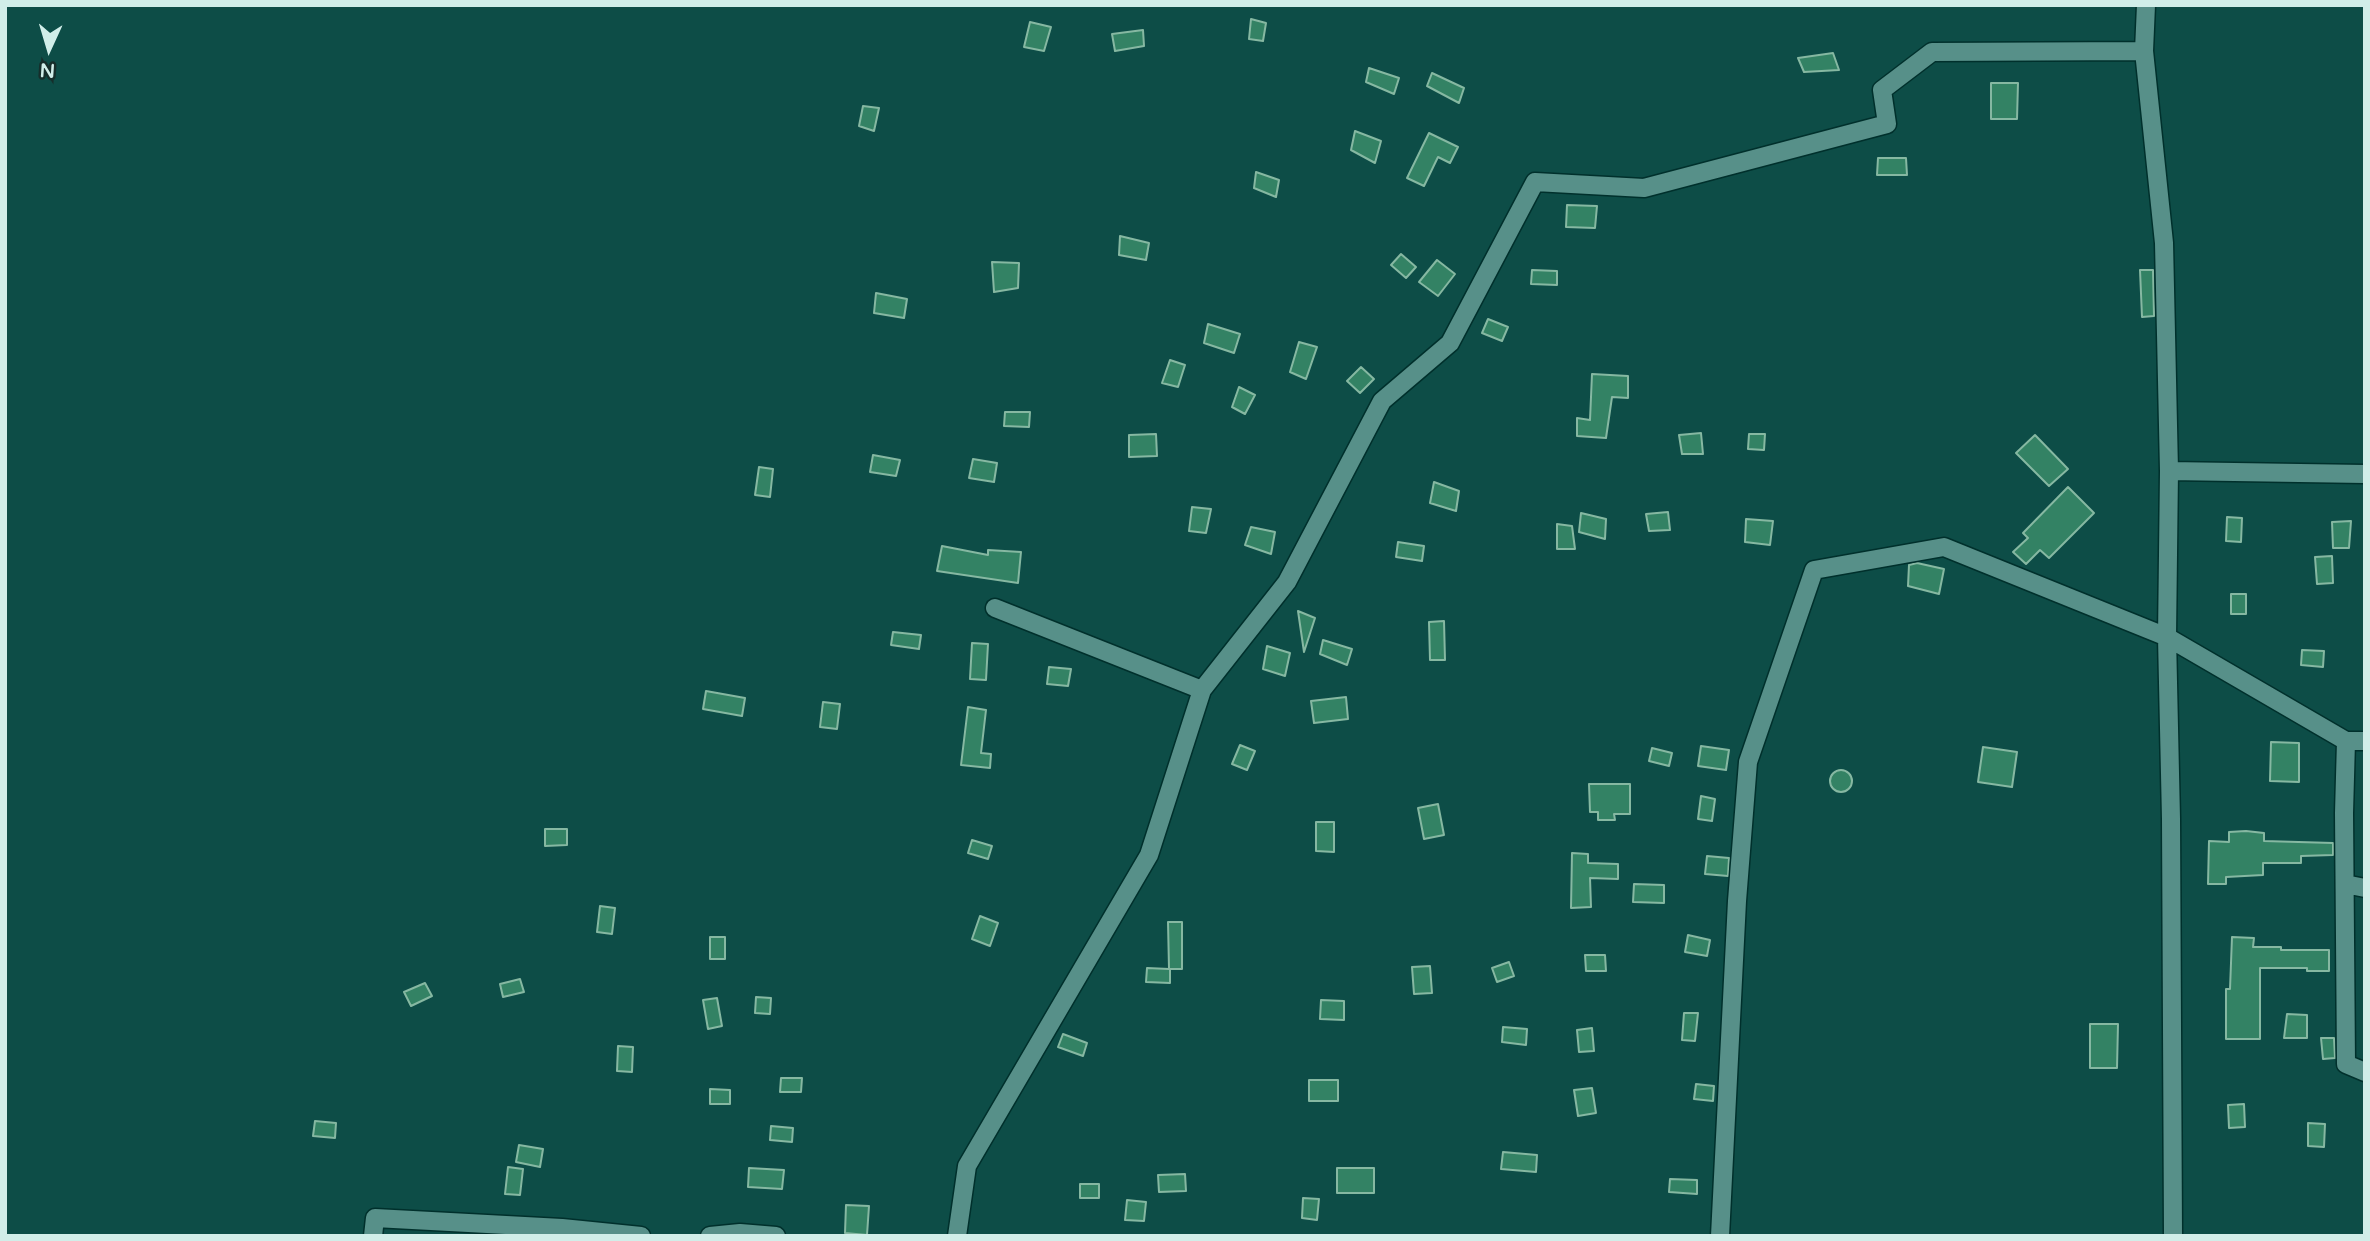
<!DOCTYPE html>
<html>
<head>
<meta charset="utf-8">
<style>
  body { margin:0 }
  #map { position:relative; width:2370px; height:1241px; overflow:hidden; background:#0d4d47; font-family:"Varela Round",sans-serif }
  canvas { display:block }
  .frame { position:absolute; inset:0; border:7px solid #d1eee9; pointer-events:none }
  .north { position:absolute; left:14px; top:14px; width:70px; height:70px; -webkit-text-stroke:5px #162e2b; paint-order:stroke; rotate:184deg; font-size:19px; font-weight:700; line-height:28px; text-align:center; color:#d1eee9 }
  .north::after { content:''; display:block; margin:auto; width:24px; height:32px; background:#d1eee9; clip-path:polygon(50% 0,100% 100%,50% 72%,0 100%) }
</style>
</head>
<body>
<div id="map">
<canvas width="2370" height="1241"></canvas>
<div class="frame"></div>
<div class="north">N</div>
</div>
<script>
const g = document.querySelector('canvas').getContext('2d');
g.lineJoin = 'round';
function fill(path, color) {
  g.fillStyle = color;
  g.fill(path, 'evenodd');
}
function trace(path, color, width, dash) {
  g.strokeStyle = color;
  g.lineWidth = width;
  g.lineCap = dash ? 'butt' : 'round';
  g.setLineDash(dash || []);
  g.stroke(path);
}
const building = new Path2D(`
  M1251,19L1266,23L1263,41L1249,39Z
  M1030,22L1051,27L1044,51L1024,47Z
  M1143,30L1144,46L1115,51L1112,34Z
  M1833,53L1839,70L1804,72L1798,58Z
  M1369,68L1399,78L1394,94L1366,82Z
  M1432,73L1464,88L1459,103L1427,86Z
  M1991,83H2018L2017,119H1991Z
  M863,106L879,108L874,131L859,126Z
  M1355,131L1381,141L1375,163L1351,150Z
  M1429,133L1458,147L1450,163L1438,157L1424,186L1407,178Z
  M1878,158H1906L1907,175H1877Z
  M1256,172L1279,180L1276,197L1254,188Z
  M1567,205L1597,206L1595,228L1566,227Z
  M1120,236L1149,243L1146,260L1119,255Z
  M1401,254L1416,267L1406,278L1391,265Z
  M1437,260L1455,274L1438,296L1419,282Z
  M992,262L1019,263L1018,288L994,292Z
  M1532,270L1557,271V285L1531,284Z
  M2140,270H2153L2154,316L2142,317Z
  M876,293L907,299L904,318L874,313Z
  M1488,319L1508,327L1502,341L1482,333Z
  M1208,324L1240,334L1234,353L1204,343Z
  M1299,342L1317,347L1306,379L1290,372Z
  M1170,360L1185,365L1178,387L1162,383Z
  M1361,367L1374,379L1360,393L1347,381Z
  M1592,374L1628,376V398L1612,397L1606,438L1577,436V418L1590,420Z
  M1239,387L1255,395L1245,414L1232,407Z
  M1005,412H1030L1029,427L1004,426Z
  M1701,433L1703,454H1682L1679,435Z
  M1156,434L1157,456L1129,457V435Z
  M1749,434H1765L1764,450L1748,449Z
  M2035,435L2068,469L2049,486L2016,453Z
  M873,455L900,460L896,476L870,472Z
  M973,459L997,463L994,482L969,478Z
  M759,467L773,469L770,497L755,495Z
  M1434,482L1459,491L1456,511L1430,503Z
  M2068,487L2094,513L2049,558L2040,550L2026,564L2013,552L2028,538L2023,533Z
  M1192,507L1211,509L1206,533L1189,531Z
  M1668,512L1670,530L1649,531L1646,514Z
  M1581,513L1606,519L1605,539L1579,532Z
  M2227,517L2242,518L2241,542L2226,541Z
  M1746,519L1773,521L1770,545L1745,542Z
  M2351,521L2349,548H2333L2332,522Z
  M1557,524L1572,526L1575,549H1557Z
  M1251,527L1275,532L1271,554L1245,545Z
  M1398,542L1424,546L1422,561L1396,557Z
  M942,546L988,555V550L1021,552L1018,583L937,571Z
  M2332,556L2333,583L2317,584L2315,557Z
  M1917,563L1944,569L1939,594L1908,586L1909,565Z
  M2231,594H2246V614H2231Z
  M1298,611L1315,618L1304,652Z
  M1444,621L1445,660H1430L1429,622Z
  M893,632L921,635L919,649L891,645Z
  M1323,640L1352,649L1347,665L1320,654Z
  M972,643L988,644L986,680L970,679Z
  M1267,646L1290,653L1285,676L1263,669Z
  M2302,650L2324,651L2323,667L2301,665Z
  M1049,667L1071,669L1068,686L1047,684Z
  M706,691L745,698L742,716L703,709Z
  M1346,697L1348,719L1314,723L1311,701Z
  M823,702L840,704L837,729L820,727Z
  M968,707L986,710L981,753L991,754L990,768L961,765Z
  M2271,742L2299,743V782L2270,781Z
  M1240,745L1255,751L1247,770L1232,764Z
  M1701,746L1729,750L1726,770L1698,766Z
  M1983,747L2017,752L2012,787L1978,782Z
  M1652,748L1672,753L1669,766L1649,761Z
  M1830 781a11 11 0 1 1 22 0a11 11 0 1 1-22 0Z
  M1589,784H1630V814H1614L1615,820H1598V812H1590Z
  M1701,796L1715,799L1712,821L1698,819Z
  M1438,804L1444,835L1424,839L1418,808Z
  M1316,822H1334V852L1316,851Z
  M545,829H567V845L545,846Z
  M2246,831L2264,833V841L2333,843V855L2301,856V863H2263V875L2226,877V884H2208L2209,841L2229,842V832Z
  M972,840L992,846L988,859L968,853Z
  M1572,853L1588,854V863L1618,864V879L1590,878L1591,907L1571,908Z
  M1707,856L1729,858L1728,876L1705,874Z
  M1634,884L1664,885V903L1633,902Z
  M600,906L615,908L612,934L597,932Z
  M980,916L998,923L990,946L972,939Z
  M1168,922H1182V969H1170V983L1146,982L1147,968L1169,969Z
  M1688,935L1710,940L1707,956L1685,952Z
  M710,937H725V959H710Z
  M2232,937L2254,938L2253,947H2281V950H2329V971H2307V968H2260V1039H2226V989H2230Z
  M1585,955H1605L1606,971H1586Z
  M1509,962L1514,976L1497,982L1492,968Z
  M1430,966L1432,993L1414,994L1412,967Z
  M520,979L524,992L503,997L500,984Z
  M425,983L432,996L411,1006L404,992Z
  M756,997L771,998L770,1014L755,1013Z
  M717,998L722,1026L708,1029L703,1000Z
  M1321,1000L1344,1001V1020L1320,1019Z
  M1684,1013H1698L1695,1041L1682,1040Z
  M2287,1014L2307,1015V1038H2284Z
  M2090,1024H2118L2117,1068H2090Z
  M1503,1027L1527,1029L1526,1045L1502,1042Z
  M1592,1028L1594,1051L1579,1052L1577,1030Z
  M1063,1034L1087,1043L1083,1056L1058,1047Z
  M2321,1038H2334L2335,1058L2323,1059Z
  M618,1046L633,1047L632,1072L617,1071Z
  M781,1078H802L801,1092H780Z
  M1309,1080H1338V1101H1309Z
  M1696,1084L1714,1086L1713,1101L1694,1099Z
  M1592,1088L1596,1113L1578,1116L1574,1090Z
  M710,1089L730,1090V1104H710Z
  M2244,1104L2245,1127L2229,1128L2228,1105Z
  M315,1121L336,1123L335,1138L313,1136Z
  M2308,1123L2325,1124L2324,1147L2308,1146Z
  M771,1126L793,1128L792,1142L770,1140Z
  M519,1145L543,1149L540,1167L516,1162Z
  M1503,1152L1537,1155L1536,1172L1501,1169Z
  M508,1167L523,1169L520,1195L505,1194Z
  M749,1168L784,1170L782,1189L748,1187Z
  M1337,1168H1374V1193H1337Z
  M1185,1174L1186,1191L1159,1192L1158,1175Z
  M1670,1179L1697,1180V1194L1669,1192Z
  M1080,1184H1099V1198H1080Z
  M1303,1198L1319,1199L1317,1220L1302,1218Z
  M1127,1200L1146,1202L1144,1221L1125,1220Z
  M846,1205L869,1206L867,1235L845,1233Z`);
fill(building, '#338264');
trace(building, '#86b8a2', 2);
const minor = new Path2D(`
  M2144,51L2164,243L2169,471L2167,637L2171,819L2173,1236
  M2169,471L2365,474
  M995,608L1202,690
  M2346,741H2365
  M2345,884L2365,888
  M373,1236L375,1218L562,1228L641,1236
  M710,1236L740,1233L776,1236
  M957,1236L967,1166L1149,855L1202,690L1287,582L1382,401L1450,343L1535,182L1644,188L1887,124L1882,90L1932,52L2144,51L2146,5
  M1720,1236L1737,901L1748,762L1814,570L1944,547L2167,637L2346,741L2344,813L2346,1064L2365,1072`);
trace(minor, '#00302c', 21);
trace(minor, '#579089', 18);
</script>
</body>
</html>
